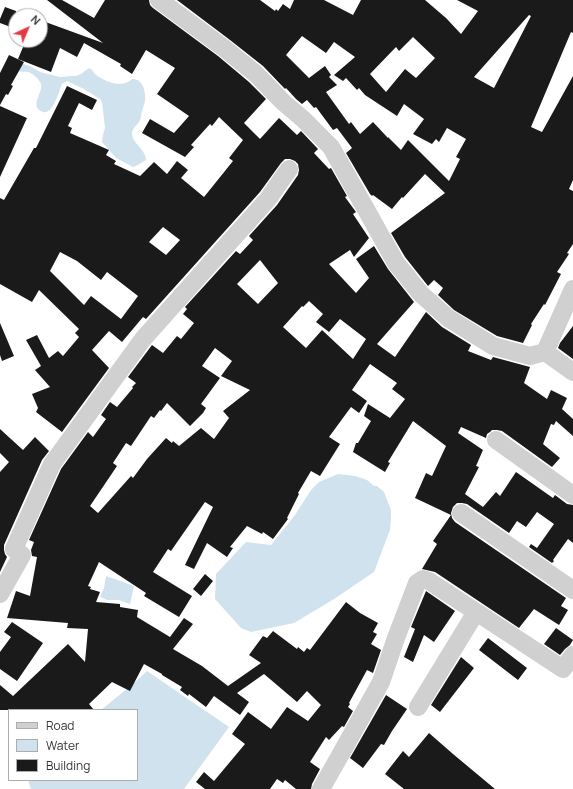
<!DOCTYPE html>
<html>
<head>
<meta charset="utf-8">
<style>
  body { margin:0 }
  #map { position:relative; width:573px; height:789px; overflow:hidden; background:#fff; font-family:Manrope,sans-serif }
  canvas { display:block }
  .legend { position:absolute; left:8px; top:709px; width:130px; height:72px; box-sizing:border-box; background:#fff; border:1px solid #adadad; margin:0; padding:5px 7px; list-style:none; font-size:12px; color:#333 }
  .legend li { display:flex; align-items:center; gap:8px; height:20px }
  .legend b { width:20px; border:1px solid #adadad }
  .north { position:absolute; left:8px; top:8px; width:40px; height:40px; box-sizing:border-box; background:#fff; border:1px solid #adadad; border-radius:50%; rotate:44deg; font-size:11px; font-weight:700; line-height:16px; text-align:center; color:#333 }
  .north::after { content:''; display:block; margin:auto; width:14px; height:18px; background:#e63946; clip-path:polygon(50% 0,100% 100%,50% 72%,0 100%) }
</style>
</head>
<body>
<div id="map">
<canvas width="573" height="789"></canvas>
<ul class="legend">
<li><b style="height:5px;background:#d0d0d0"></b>Road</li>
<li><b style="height:11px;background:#cfe2ee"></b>Water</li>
<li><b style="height:11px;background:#1a1a1a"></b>Building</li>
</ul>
<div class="north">N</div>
</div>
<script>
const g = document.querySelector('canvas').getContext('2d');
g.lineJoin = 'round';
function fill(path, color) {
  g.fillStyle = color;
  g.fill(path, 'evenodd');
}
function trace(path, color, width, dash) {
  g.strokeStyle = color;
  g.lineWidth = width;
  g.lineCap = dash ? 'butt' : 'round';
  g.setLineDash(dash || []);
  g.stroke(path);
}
fill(new Path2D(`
  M18,61L23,64L30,66L40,72L60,77L72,76H76L81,74L89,68C93,70 93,72 96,75C106,82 122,89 132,79C141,78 145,88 145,96C146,101 143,107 142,111C141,114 141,118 140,120C138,125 132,128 132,133C132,144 146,149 146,160L138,165L133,167L116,158L102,142L103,135L105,128L102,102L100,99L84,89L67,81L62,84C59,91 53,115 43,112C27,106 46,91 40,82C38,78 32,73 28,72C23,71 21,73 17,70Z
  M338,474L355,476L367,480L374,486H377L384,492L391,510V518L390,530L374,572L334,599L294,623L251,632L241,628L215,599L216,574L246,542L271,545L295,515L311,490L319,482Z
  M106,576L134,586L130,604L119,600H107L100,597L104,588Z
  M147,671L229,727L184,789H31L28,780H137V710H101L133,684Z`), '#cfe2ee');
fill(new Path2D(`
  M47,0H62L94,18L105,0H149L150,5L153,8L218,56L249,82L266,99L244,123L260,139L279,118L297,135L301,131L318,149L314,153L329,169L331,168L347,196L345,197L356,212L353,214L369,238L354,257L350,250L329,264L356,293L369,278L356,259L374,246L388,269L414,302L377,344L395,357L426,312L442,327L471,345L468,351L491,360L493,357L530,367L524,383L547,399L551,390L567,398L562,409L573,419V436L556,421L554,425L551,424L543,444L560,458L552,467L502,431L497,430H492L490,432L487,434L486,438L461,427L458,433L483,450L476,466L479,467L465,494L483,507L496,492L500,496L516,472L553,498L555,495L567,504L573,505V543L568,539L553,560L554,561L552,563L529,547L531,544L537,548L554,524L537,512L526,527L517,521L509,533L467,504L462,503H457L453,507L451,513L452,518L455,522L566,598L561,606L568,610L559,625L534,609L519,628L435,572L422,569L437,544L433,541L451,515L415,498L426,473L432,476L446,446L413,421L388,462L390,463L385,472L353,452L356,443H358L371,421L364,416L368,404L390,418L405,399L392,389L397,383L370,364L352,390L367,401L359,413L351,407L329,437L340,444L320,476L311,471L298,493L299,494L287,518L288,519L273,539L263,532L262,534L247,526L230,547L233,548L227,557L207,543L194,569L185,565L213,507L205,502L171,551L168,549L153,572L192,596L179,617L144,596L146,593L99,562L88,586L91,587L90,589L100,592L96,602L120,604V607L138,610L137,617L170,637L184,618L193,624L173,649L202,666L228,686L261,663L249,655L263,636L267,638L273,631L297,649L298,647L304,652L307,648L310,650L346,602L360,613L378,623L373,632L377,634L371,644L381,650L373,673L367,670L349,703L350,704L348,707L353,711L344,727L342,726L329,740L326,737L310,762L320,769L312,784L311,789H296L285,780L283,783L277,779L270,789H205L196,782L204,772L214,781L245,744L232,734L248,712L271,729L287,707L308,721L321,705L307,691L297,702L264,674L237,693L249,702L240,715L214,696L206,707L189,694L188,696L180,690L182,687L162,675V674L144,664L130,691L112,682L89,704L94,710H0V685L13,696L68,644L85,662L88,629L67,628L68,623L7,618L16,591L30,596L37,557L32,556L31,550L34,542L29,540L61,469L88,432L93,437L106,419L101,415L110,402L117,407L133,388L132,387L136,383L128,377L152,345L163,353L177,336L181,339L194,323L183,314L187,309L185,307L236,251L240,254L253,240L249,236L277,205L298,175L299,170L298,164L295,161L290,159H285L281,163L260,192L146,319L143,317L122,342L109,331L92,350L109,368L62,432L36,412L38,408L32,394L50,387L35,370L41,366L26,340L37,335L49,358L58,351L63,356L79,337L75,333L79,329L39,290L32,302L0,284V198L4,200L34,148H36L67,86L97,100L92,110L79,103L68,126L72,128L70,133L109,150L106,155L116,161L114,164L140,176L154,162L167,174L177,161L188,170L181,178L204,197L233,161L229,158L243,140L219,117L212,126L210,124L191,145L194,147L185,157L142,133L150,119L174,133L189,116L157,94L175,68L146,50L132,74L120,66L121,64L84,43L77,57L60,48L51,72L18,59L26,40H40V20L103,43ZM163,227L180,240L166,255L149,242ZM60,252L77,261L101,280L107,272L138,296L121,319L91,296L84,305L50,271ZM260,260L278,283L258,304L237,284ZM309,301L323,314L316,322L329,332L340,319L366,339L353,359L322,330L306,348L283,327L302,306L303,307ZM215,348L232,361L221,376L250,390L223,411L229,418L214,439L201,428L179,446L173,441L172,443L166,438L147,459L133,478L131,476L98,513L90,506L117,466L113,463L126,443L131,446L151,416L154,418L160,410L161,411L167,403L190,426L203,413L206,408L201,404L220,378L202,366Z
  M177,0H260L275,11L276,9L278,11L283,4L290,9L294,0H324L353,15L361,0H425L446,18L461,34L478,11L457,0H573V33L571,32L531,127L542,132L573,76V180L569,189L573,191V244L567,253L569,254L557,272L561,274L545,305L544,304L531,324L532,325L523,343L497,336L454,310L438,295L443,288L434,280L428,286L405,257L391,233L445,193L425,174L403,198L402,197L392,209L373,195L372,196L370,194L346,153L352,148L337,128L333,130L316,107L314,108L307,100L302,104L296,99L286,88L285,89L263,66L230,40ZM529,15L531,16L494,88L474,77ZM302,36L326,53L334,42L355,57L334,75L343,81L346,78L357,90L359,88L365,95L397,116L404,104L424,119L413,134L432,144L436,139L439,142L447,128L466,139L456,157L460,159L449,181L408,140L401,150L388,137V138L373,122L360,134L351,122L349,124L326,92L337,85L329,77L331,75L325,66L309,78L286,55ZM413,37L435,58L416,78L405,69L386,92L370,74L396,47L399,51Z
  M5,7L16,11V29L0,23V19Z
  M9,55L24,62L11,85L13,86L8,95L6,94L0,105V73Z
  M0,106L27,118L0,177Z
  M0,323L14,356L2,361L0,355Z
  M573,326V359L558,348L560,343Z
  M0,429L23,450L35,437L49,451L42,460L4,545V550L5,554L7,557L0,572V472L9,462L0,453Z
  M205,574L213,581L201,596L193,589Z
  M426,591L455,611L434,642L424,635L413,662L404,657L415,629L411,627Z
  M12,622L43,643L17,681L0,669V652L11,637L4,632Z
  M556,628L573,640L570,645L565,649L560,655L544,644Z
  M488,638L527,668L518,680L479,650Z
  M461,657L474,668L440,712L431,705Z
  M386,695L407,709L392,731L384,745L381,744L363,768L350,758Z
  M429,733L453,754L495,789H404L385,774L403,751L409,757Z`), '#1a1a1a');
trace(new Path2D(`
  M159,0L224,48L256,74L283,102L303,119L331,147L396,263L421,294L448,318L493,346L530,356L545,352
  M545,352L573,289
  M545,352L573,372
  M496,440L573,495
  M461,513L573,590
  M0,594L22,555L14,549L52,464L143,339L268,199L289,169
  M418,707L476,612
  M321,789L338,759L381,682L396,638L417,583L423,579L429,581L563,669L573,655`), '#d0d0d0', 18);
</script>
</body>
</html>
